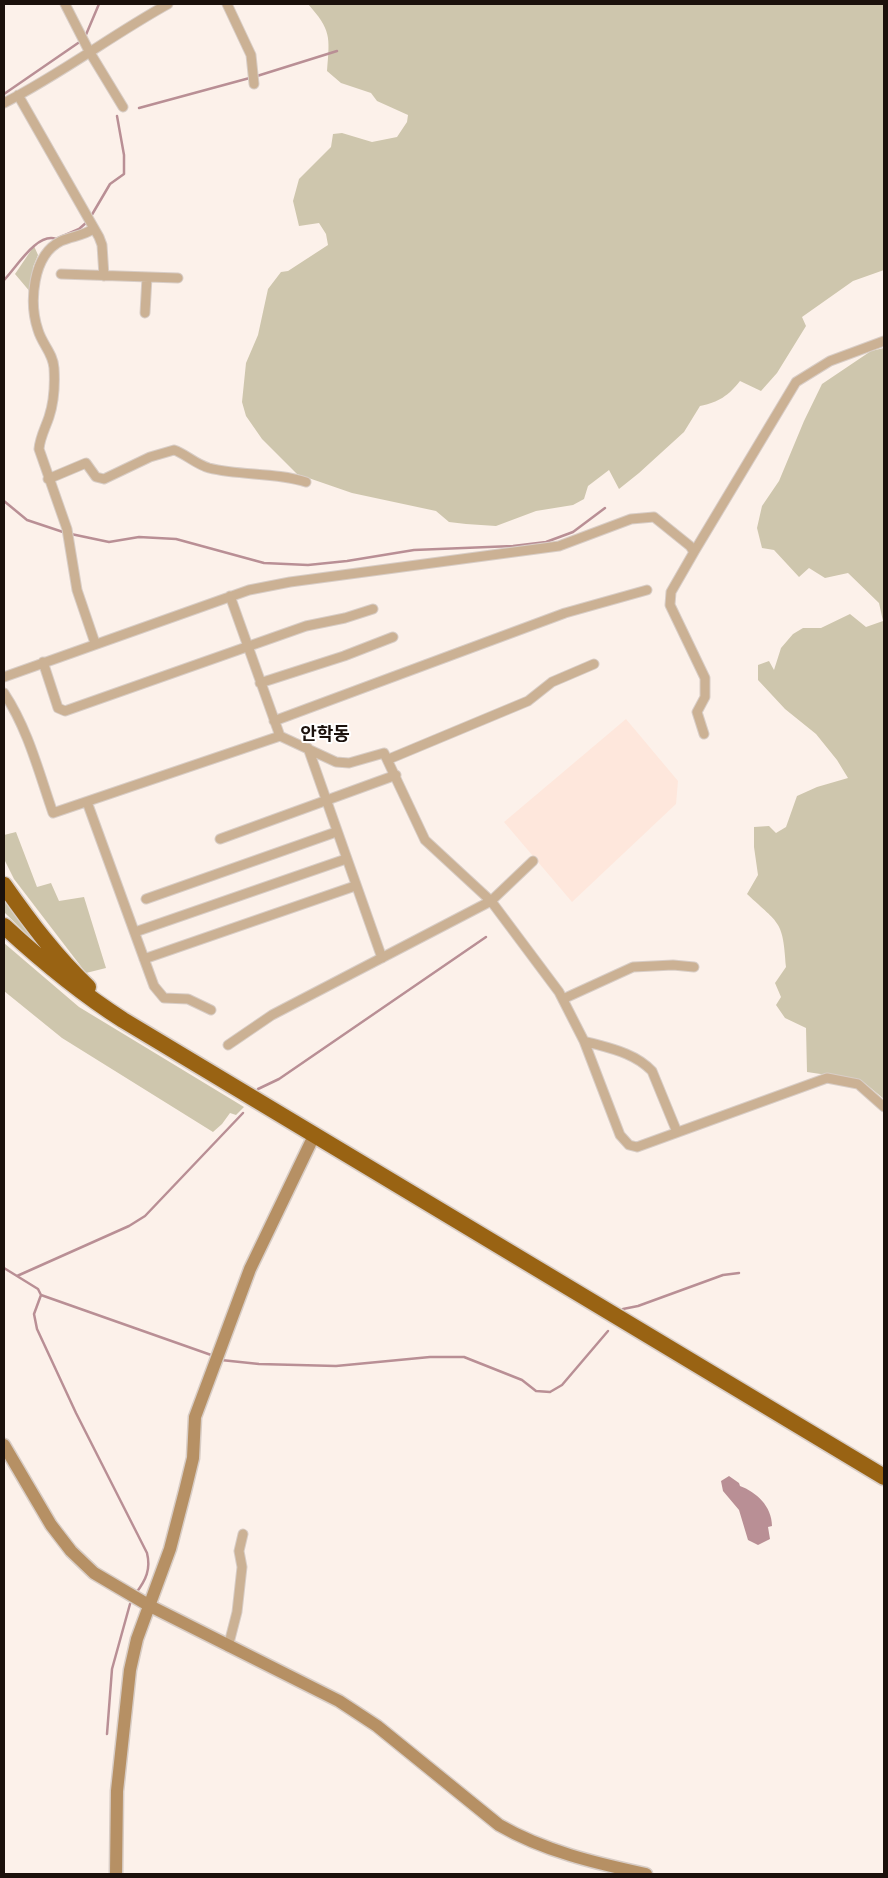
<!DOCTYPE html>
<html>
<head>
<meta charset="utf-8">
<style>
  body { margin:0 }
  #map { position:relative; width:888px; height:1878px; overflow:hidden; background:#fcf1ea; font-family:"Times New Roman",serif }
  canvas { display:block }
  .frame { position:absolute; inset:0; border:5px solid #1b110c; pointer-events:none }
</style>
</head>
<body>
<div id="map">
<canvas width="888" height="1878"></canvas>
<div class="frame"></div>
</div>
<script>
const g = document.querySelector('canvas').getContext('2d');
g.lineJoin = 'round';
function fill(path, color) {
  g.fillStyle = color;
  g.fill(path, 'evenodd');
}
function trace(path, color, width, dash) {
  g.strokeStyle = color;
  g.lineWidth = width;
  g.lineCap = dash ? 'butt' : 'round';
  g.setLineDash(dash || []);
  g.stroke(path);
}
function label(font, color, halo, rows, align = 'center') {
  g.font = font + ' "Times New Roman","Noto Sans KR",serif';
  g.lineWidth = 4;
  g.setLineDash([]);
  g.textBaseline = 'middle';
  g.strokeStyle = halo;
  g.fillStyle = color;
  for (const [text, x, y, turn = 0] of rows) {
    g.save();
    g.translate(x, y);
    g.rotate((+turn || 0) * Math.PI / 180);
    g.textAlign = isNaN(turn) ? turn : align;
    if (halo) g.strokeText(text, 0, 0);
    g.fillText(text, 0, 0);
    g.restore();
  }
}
fill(new Path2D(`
  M626,719L678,781L676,804L572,902L504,822Z`), '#fee7dc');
fill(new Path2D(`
  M308,4H884V270L853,281L802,317L806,326L777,373L761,391L740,381C728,396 719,402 700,406L684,432L639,473L619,489L609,470L588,486L584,499L573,505L536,511L496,526L466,524L449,522L436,511L352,493L297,474L262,439L246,416L242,402L246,363L258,335L268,289L281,272L288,271L328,245L326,234L319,223L299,226L293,201L299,179L331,147L333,134L342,133L372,142L397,137L407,122L408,115L377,101L371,93L341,83L327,71C330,36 331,30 308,4Z
  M34,246L38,255L33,267L31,293L15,274Z
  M884,348V1099L861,1080L807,1072L806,1028L785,1018L776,1005L781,997L775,983L786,967C783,920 780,925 747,894L758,875L754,847V827L769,826L776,833L786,827L797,796L817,787L848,778L837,760L816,734L785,709L758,680V665L769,661L774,670L781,648L793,634L803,628H821L850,614L866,627L883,621L879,603L848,573L825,578L809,568L799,577L774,550L762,548L757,528L762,506L779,481L804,421L822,384L871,351Z
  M16,832L37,887L51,883L59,901L84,897L106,968L86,973L14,879L4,859V835Z
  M4,894L27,931L55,962L4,912Z
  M4,943L79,1007L244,1107L236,1115L230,1113L222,1124L213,1132L62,1038L4,991Z`), '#cec6ad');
fill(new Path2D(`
  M729,1476L739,1483L740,1486C756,1492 772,1506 772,1526L768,1527L770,1539L758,1545L748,1540L739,1510L723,1491L721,1481Z`), '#b98f95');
trace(new Path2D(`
  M85,37L99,4
  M4,94L81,41
  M139,108L257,76L337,51
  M90,218L110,184L124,174V155L117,116
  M4,280C16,268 37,232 56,239L79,229L87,222
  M4,501L27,520L66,533
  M71,534L109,542L139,537L176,539L264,563L308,565L347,561L414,550L513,546L546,542L573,532L605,508
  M258,1089L279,1079L486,937
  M4,1268L38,1289L41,1295L34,1314L37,1329L76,1413L147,1553C151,1569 146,1580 136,1593
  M17,1276L129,1226L145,1216L243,1113
  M41,1295L214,1356
  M623,1309L638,1306L723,1275L739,1273
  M221,1360L259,1364L336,1366L430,1357H464L522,1380L536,1391L550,1392L562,1385L608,1331
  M107,1734L112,1669L130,1604`), '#b98f95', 2.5);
const street = new Path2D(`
  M65,4L89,51L123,107
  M227,4L251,55L254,84
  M18,95L99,237L102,245L104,276
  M4,103C61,74 112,35 168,4
  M93,229C83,236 72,236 61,241C32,255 29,303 38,330C42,344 53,353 54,368C55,384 54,402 49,417C45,429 40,437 39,449L67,529L77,590L95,643
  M61,274L178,278
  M145,313L147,277
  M48,479L86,463L96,477L104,479L150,457L174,450C186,454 195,464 209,468C241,476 275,472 306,482
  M694,552L796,382L830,361L884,341
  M230,596L280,736L336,762L349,763L384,753L425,840L491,901L559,992L584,1041L620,1135L629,1145L637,1147L827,1078L858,1084L884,1107
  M43,662L58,708L65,711L306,626L345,618L373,609
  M4,677L249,590L290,582L559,546L631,519L654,517L690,546L694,552L671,592L670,605L705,678V697L697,712L704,734
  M260,683L344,656L393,637
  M4,693C28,729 39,773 53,813L280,736
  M274,721L565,613L647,590
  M308,748L382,958
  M389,759L528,701L552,682L594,664
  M87,802L154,986L164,998L188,999L211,1010
  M220,839L396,775
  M146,899L336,832
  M135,932L346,859
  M144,959L355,886
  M563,999L633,967L673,965L694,967
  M584,1041C608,1048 634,1052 652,1071L677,1132
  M228,1045L272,1015L491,901L533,861
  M228,1647L237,1612L242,1567L239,1551L243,1534`);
const secondary = new Path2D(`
  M4,1445L51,1525L71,1551L94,1573L150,1606L339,1701L377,1726L499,1825C544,1851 595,1863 646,1874
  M116,1874L117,1791L130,1670L137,1639L170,1549L185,1491L193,1458L195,1417L250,1269L311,1142`);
const highway = new Path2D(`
  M4,885C30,922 56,957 88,987
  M4,926C42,961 79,992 123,1020L884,1477`);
trace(street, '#d8cdc6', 11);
trace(secondary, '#d8cdc6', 15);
trace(highway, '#d8cdc6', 19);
trace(street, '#cbb194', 9);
trace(secondary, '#b69064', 12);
trace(highway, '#996313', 16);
label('bold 18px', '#1b110c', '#fff', [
  ["안학동",325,735]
]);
</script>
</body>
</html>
